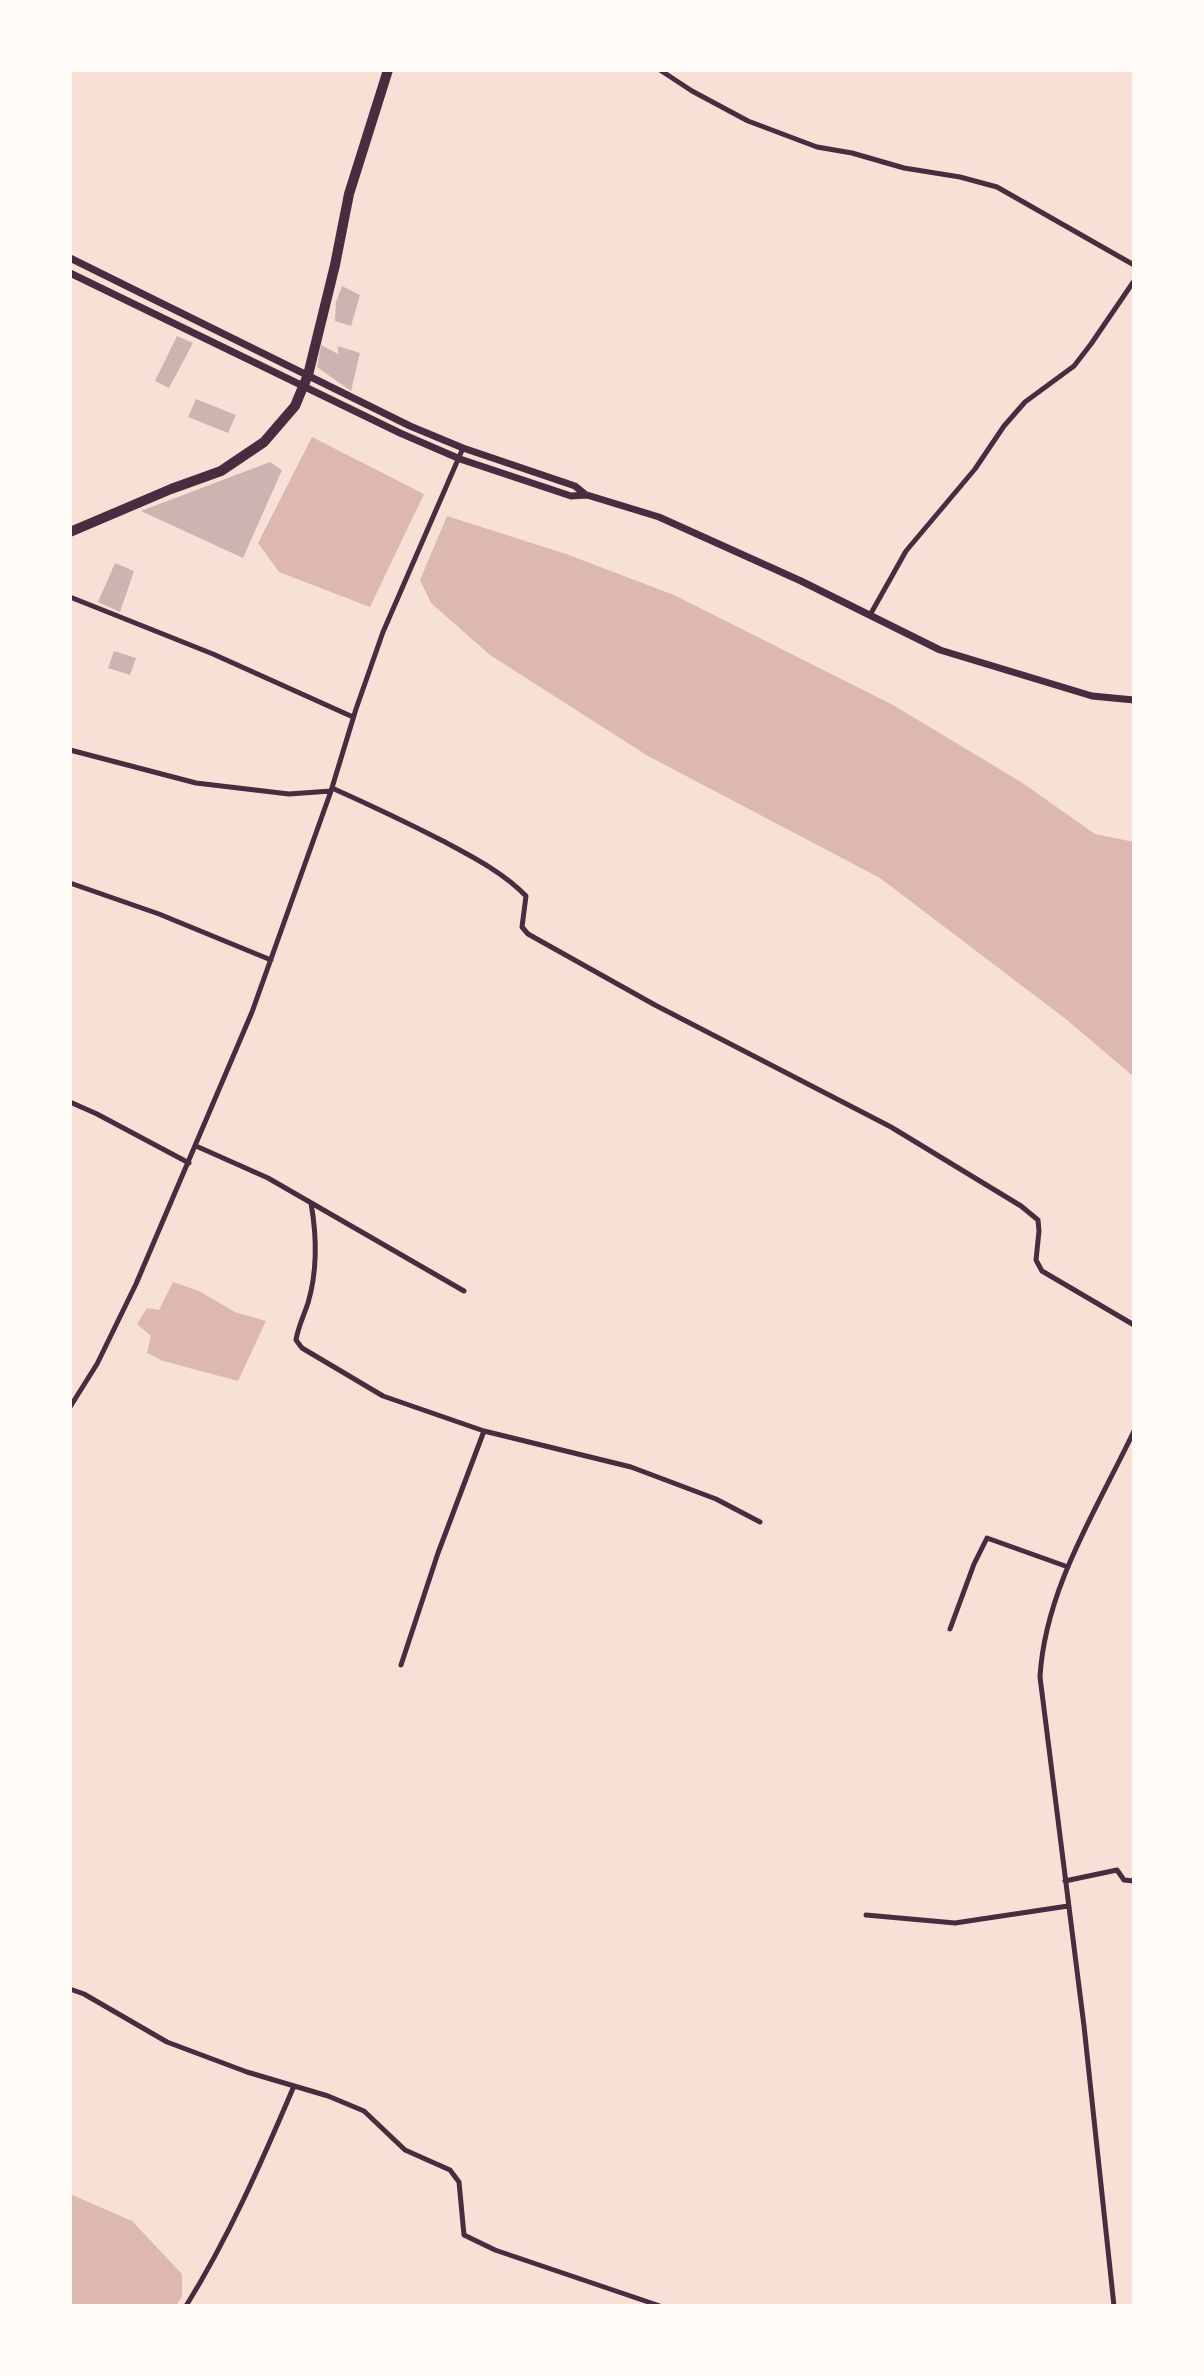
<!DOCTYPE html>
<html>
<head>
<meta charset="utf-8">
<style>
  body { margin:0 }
  #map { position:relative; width:1204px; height:2376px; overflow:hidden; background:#f7e1d7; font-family:Inter,sans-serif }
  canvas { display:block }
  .frame { position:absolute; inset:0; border:72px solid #fffaf5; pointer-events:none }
</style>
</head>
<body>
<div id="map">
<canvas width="1204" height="2376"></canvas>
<div class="frame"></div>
</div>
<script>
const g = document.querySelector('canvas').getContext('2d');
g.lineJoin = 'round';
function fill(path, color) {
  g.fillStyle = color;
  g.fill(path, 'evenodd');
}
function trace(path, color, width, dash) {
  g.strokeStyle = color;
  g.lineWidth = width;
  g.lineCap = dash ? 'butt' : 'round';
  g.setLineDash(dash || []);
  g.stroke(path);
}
fill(new Path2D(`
  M312,437L424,494L370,607L279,572L258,543Z
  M447,516L566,554L674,595L893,705L1021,782L1095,834L1134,842V1077L1067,1020L880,878L648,756L490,655L431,603L420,580Z
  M173,1282L199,1291L235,1312L266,1321L238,1381L163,1361L147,1353L151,1336L137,1324L147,1308L159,1310Z
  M70,2194L132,2221L182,2274V2296L176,2306H70Z`), '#dcb8b0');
fill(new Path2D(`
  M342,286L360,295L351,326L335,321L336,302Z
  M177,336L193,343L169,388L155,381Z
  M321,345L338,354V346L360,353L351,391L317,367Z
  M196,399L236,415L228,433L188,417Z
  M270,462L282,470L243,558L141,511Z
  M115,563L134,571L120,612L98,602Z
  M114,651L136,658L130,675L108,668Z`), '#ccb4b1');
trace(new Path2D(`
  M660,70L692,91L748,121L817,147L852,153L904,168L960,177L997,187L1134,265
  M70,597L213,654L353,717
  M870,615L906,551L975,469L1004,426L1025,402L1074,366L1091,344L1134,281
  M70,750L196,783L289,794L331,791
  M332,788C370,805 408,823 445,842C473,857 504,873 526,896L522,927L528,934L655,1005L891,1127L1021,1206L1038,1220L1039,1231L1036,1260L1042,1271L1134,1325
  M70,883L159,914L271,960
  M70,1102L97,1114L189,1163
  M196,1146L268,1178L464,1291
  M311,1203C317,1237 318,1269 308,1303C304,1315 298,1327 296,1340L302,1348L383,1396L484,1431L631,1467L716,1499L760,1522
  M70,1407L97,1364L136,1284L252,1012L331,791L356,709L383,632L463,448
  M950,1629L974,1564L987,1538L1068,1567
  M401,1665L438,1553L484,1431
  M1065,1881L1117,1870L1124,1880L1134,1881
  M866,1915L955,1923L1068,1906
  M70,1989L84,1994L167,2042L247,2072L328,2096L364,2111L405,2150L450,2170L459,2182L464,2235L495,2250L660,2306
  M186,2306C229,2237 262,2161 294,2086
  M1114,2306L1084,2026L1040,1677C1045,1589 1097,1509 1134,1431`), '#4a2c40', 5);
trace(new Path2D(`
  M70,258L410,426L463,448L575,486L586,495
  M70,273L400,433L460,459L571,496L587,495L659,517L801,581L940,650L1092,696L1134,700`), '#4a2c40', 7);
trace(new Path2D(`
  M70,532L171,489L221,471L264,442L295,406L308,375L335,265L349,194L388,70`), '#4a2c40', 10);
</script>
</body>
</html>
